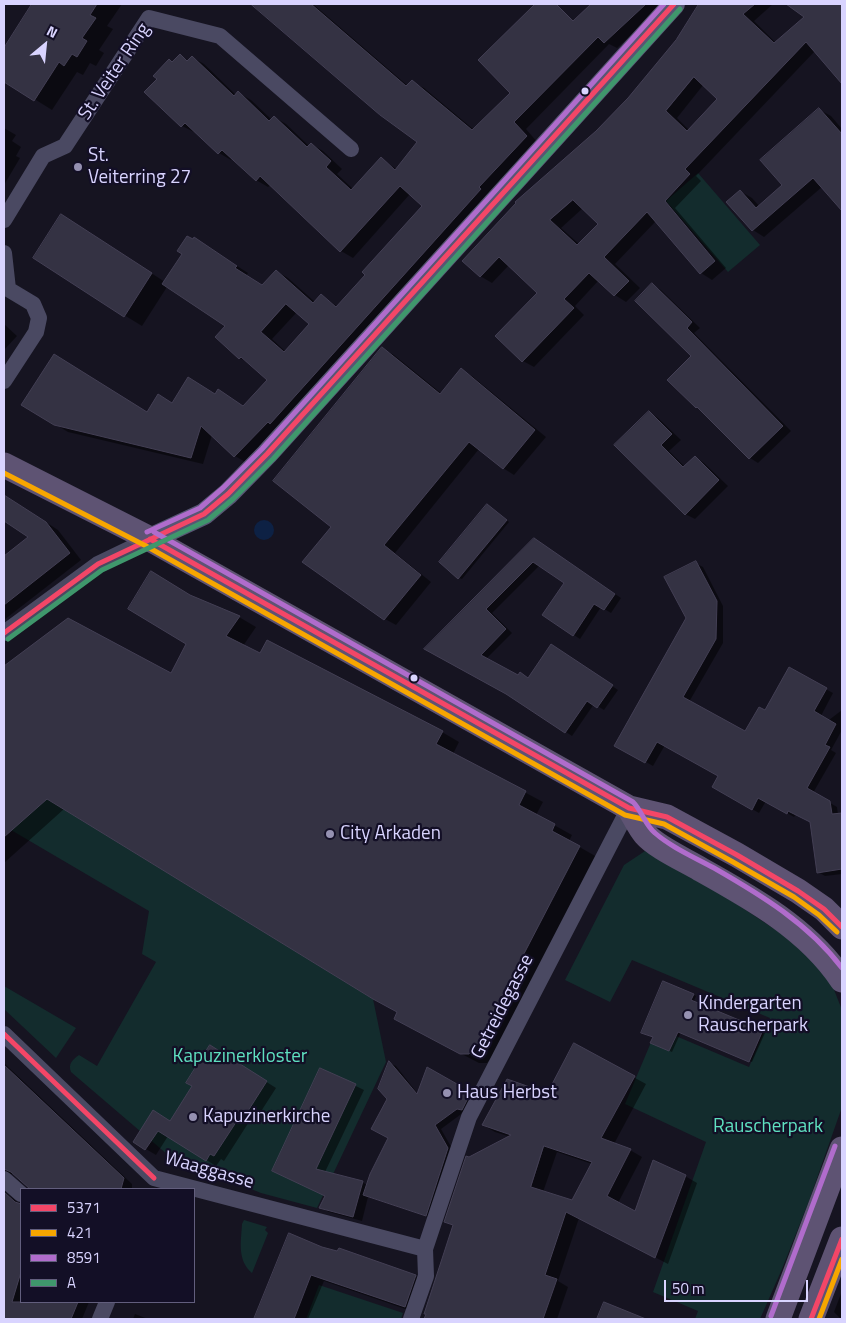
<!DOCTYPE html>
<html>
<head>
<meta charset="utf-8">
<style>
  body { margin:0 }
  #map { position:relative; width:846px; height:1323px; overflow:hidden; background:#161421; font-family:"Titillium Web",sans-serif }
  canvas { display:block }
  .frame { position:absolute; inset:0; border:5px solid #d9d4ff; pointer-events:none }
  .legend { position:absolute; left:20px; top:1188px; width:175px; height:115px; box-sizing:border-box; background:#130f26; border:1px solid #625e7d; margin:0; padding:6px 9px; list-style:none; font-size:15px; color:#d9d4ff }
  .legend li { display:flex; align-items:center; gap:10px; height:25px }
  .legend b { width:25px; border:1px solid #625e7d }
  .north { position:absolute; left:20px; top:20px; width:50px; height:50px; -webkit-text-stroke:4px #130f26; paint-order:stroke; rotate:28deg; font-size:14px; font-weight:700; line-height:20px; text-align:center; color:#d9d4ff }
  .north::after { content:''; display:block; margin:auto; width:18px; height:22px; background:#d9d4ff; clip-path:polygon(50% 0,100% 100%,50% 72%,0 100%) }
  .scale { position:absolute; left:664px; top:1280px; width:144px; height:22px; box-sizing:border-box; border:2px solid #d9d4ff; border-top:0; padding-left:6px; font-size:15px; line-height:18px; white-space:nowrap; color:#d9d4ff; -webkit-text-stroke:4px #130f26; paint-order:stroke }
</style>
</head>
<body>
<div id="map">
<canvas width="846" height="1323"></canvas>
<div class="frame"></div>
<ul class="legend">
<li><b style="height:6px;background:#f34667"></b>5371</li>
<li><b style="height:6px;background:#f7a600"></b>421</li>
<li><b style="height:6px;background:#b06ccc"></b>8591</li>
<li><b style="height:6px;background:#3f976c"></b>A</li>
</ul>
<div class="north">N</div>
<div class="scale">50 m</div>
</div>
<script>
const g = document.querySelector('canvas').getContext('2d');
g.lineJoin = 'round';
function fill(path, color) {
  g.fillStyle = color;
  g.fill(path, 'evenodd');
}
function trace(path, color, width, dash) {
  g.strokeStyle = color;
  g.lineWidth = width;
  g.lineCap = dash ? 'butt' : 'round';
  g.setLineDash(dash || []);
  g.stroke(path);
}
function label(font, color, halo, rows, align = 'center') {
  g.font = font + ' "Titillium Web",sans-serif';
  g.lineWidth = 4.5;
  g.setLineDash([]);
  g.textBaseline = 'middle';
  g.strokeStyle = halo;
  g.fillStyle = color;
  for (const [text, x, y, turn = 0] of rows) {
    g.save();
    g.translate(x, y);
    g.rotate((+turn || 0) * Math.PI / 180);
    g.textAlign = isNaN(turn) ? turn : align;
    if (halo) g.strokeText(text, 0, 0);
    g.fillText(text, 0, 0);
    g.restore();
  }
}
fill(new Path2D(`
  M698,173L760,245L728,272L666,201Z
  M47,799L373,999L386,1062L317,1208L261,1193L168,1155L71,1072C68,1064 72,1060 79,1055L97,1066L156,962L142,954L149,911L11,830Z
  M645,851L711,887L785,936L829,977L842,1010V1107L809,1201L782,1269L760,1319H695L698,1311L653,1292L706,1142L625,1104L657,1028L749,1067L770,1018L632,960L610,1002L565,980L624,865Z
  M4,986L76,1028L56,1058L4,1009Z
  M244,1220L267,1227L265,1230L268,1233L252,1273C237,1260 241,1242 242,1224Z
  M319,1285L403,1313L401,1319H306Z`), '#132c2d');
fill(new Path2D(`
  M254 530a10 10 0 1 1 20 0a10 10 0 1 1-20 0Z`), '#0d2144');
fill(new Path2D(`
  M34,4H122L107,26L113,29L99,50L104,53L96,66L90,63L83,75L77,72L52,110L4,80V50Z
  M253,4H313L408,86L412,82L424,88L473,129L512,93L506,87L593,4H664L617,48L609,44L526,129L538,143L247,463L235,456L212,435L203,464L68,432L55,424L148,414L172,404L216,395L244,407L269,380L253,365L240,358L217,337L227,326L167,287L142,326L124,315L79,226L165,282L206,246L248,273L246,276L263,286L276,271L288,278L315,302L321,295L338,307L423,206L410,194L353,258L341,251L271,185L268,187L256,180L233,158L231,160L219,153L195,131L194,132L182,126L173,63L180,56L189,61L192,57L204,64L236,95L239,93L251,100L272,120L274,117L286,124L309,146L311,144L323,151L342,169L337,174L353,189L381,159L398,170L419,141L381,114ZM297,312L311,324L286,352L272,339Z
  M701,4H773L754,21L776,43L806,16L788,4H842V82L815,51L696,176L701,181L675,208L726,268L712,280L701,273L656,221L615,264L640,288L626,302L615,295L599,280L575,306L584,315L534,367L523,361L538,293L509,265L492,283L480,276L597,132L629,99L677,41ZM704,84L719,98L689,130L677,118ZM583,208L599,223L579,244L561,228Z
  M820,110L831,116L842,129V210L822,187L764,237L753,230L728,202L740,191L752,198L760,207L784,186Z
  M4,128L16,135L12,141L21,147L16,156L20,158L4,185Z
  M653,285L661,290L700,328L694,333L791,431L758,463L750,458L702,410L697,407L669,380L693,356Z
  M4,324L17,336L4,350Z
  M383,349L394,355L442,394L461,370L472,376L546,437L514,475L503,468L479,449L395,553L431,582L396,625L385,619L332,527Z
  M649,412L658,418L681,440L669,451L685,467L695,457L704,463L728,486L695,519L685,514Z
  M4,495L58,530L81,560L4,620V557L30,537L4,520Z
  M490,507L509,522L462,579L459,578Z
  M541,544L621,598L611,613L601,607L580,639L544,615L565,583L540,565L492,613L512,633L486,659L518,677L529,679L558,649L618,690L604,710L594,704L572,736L508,694L426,648Z
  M695,563L703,567L723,606V643L689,702L746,733L765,711L789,669L833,693L812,733L842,710V730L831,750L836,753L813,793L837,807L838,815L842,814V874L825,876L818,872L811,821L796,814L794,817L766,801L759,813L713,787L720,775L665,745L653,766L616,745L687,618Z
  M192,597L239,617L256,627L243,646L442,732L459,742L453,754L543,802L536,815L572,835L569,841L597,857L493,1056L487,1063H479L412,1028L399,1012L64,809L4,863V667L68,620L172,674L188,644Z
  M694,995L696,996L693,1003L765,1033L752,1062L681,1032L672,1052L654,1044V1037Z
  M575,1045L646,1084L614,1144L630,1150L642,1157L618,1203L636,1212L685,1176L697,1183L668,1264L579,1218L558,1281L568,1287L557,1319H425L454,1226L446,1222L511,1137L495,1132L483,1125L547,1094ZM557,1152L592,1164L573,1201L543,1192Z
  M221,1053L276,1088L258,1116L254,1114L224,1161L221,1159L216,1166L168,1136L156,1155L134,1142L171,1122L194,1086Z
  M4,1063L132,1184V1189H31L14,1174H10L4,1181Z
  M390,1063L396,1066L418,1094L427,1069L464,1089L474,1102L464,1112L441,1129L454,1152L432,1218L368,1197L362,1221L329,1212L321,1208L327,1196L282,1175L321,1069L364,1090L325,1172L362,1182L367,1185L390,1138L388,1099Z
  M4,1189L6,1193L21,1205V1302H89L82,1319H4Z
  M289,1235L322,1248L415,1276L427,1283L417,1313L324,1281L308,1319H256Z
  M842,1291V1319H841L834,1312Z
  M135,1314L148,1319H133Z`), '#0007');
const building = new Path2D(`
  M32,4H97L90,15L96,18L82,38L87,41L77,57L72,54L64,66L59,62L34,101L4,82V48Z
  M251,4H311L406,86L412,80L472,130L510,93L478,60L535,4H556L573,21L591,4H646L604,43L598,37L514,122L527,136L479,187L481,189L270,424L268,422L234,457L201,426L191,458L54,425L21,405L54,354L147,412L158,394L172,403L188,377L215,394L218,389L243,406L267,380L241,357L239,359L215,337L225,326L162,284L182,254L177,251L187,236L193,239L194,237L237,266L235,268L262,285L276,270L313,303L321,294L336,307L365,275L362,272L422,206L400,186L340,252L260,176L256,181L222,150L218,154L185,123L181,127L144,92L157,79L153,76L169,59L172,62L180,54L187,61L192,56L234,96L238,91L269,121L274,116L307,147L311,143L331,161L326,167L351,190L381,157L395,170L417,142L380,115ZM286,304L309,324L284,352L261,332Z
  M699,4H755L743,14L774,43L804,17L786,4H842V84L806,42L685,169L690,174L665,201L715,261L700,274L647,212L604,257L629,281L614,296L589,273L564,299L574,308L522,362L495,336L537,293L499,257L480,277L462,261L516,203L515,202L596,131L628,98L676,40ZM694,77L717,99L687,131L666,111ZM573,200L598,224L577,245L550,220Z
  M819,108L842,134V211L813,178L752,231L726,202L740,190L756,208L782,185L760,160Z
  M61,214L152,273L124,317L33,258Z
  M652,283L692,322L687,328L783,426L749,459L697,407L696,408L667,380L691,356L635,301Z
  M382,347L440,394L461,368L535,430L503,469L469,442L384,545L421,575L384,620L302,562L331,527L273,481Z
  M649,411L672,434L661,445L683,467L695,456L719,480L685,515L614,445Z
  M4,495L46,522L70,553L4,605V556L28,537L4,521Z
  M487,504L507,520L458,579L439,562Z
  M534,538L615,594L604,610L594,604L573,636L542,615L564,583L533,562L486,609L506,629L481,655L518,675L520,672L528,678L551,644L613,685L597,708L587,701L565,733L506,694L424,649Z
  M696,561L717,601L716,639L683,697L745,731L759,707L765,710L789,667L827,688L814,711L836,724L825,745L830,747L807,788L830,801L832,814L842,813V869L817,873L810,822L788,811L787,814L758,798L752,810L712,787L718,776L657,742L645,763L614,746L686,618L664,577Z
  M151,571L190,595L240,616L226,636L260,653L267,640L443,731L436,744L526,791L519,805L555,824L552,831L580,846L476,1046L469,1054H460L394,1019L397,1012L373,999L47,799L4,837V666L68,618L171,673L186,644L128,609Z
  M663,981L694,994L691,1000L763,1030L749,1062L678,1032L669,1051L650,1043L653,1037L641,1033Z
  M574,1043L635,1076L601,1138L631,1149L607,1196L635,1211L653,1160L686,1175L655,1258L566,1212L545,1275L557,1279L543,1319H424L426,1314H424L453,1225L444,1222L466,1156L469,1157L511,1135L482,1125L507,1079L547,1093ZM544,1146L592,1162L572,1200L531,1187Z
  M210,1045L267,1081L248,1111L244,1110L214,1156L210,1154L206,1161L158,1131L145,1150L133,1142L153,1110L170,1121L192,1086L186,1083Z
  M389,1061L417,1094L427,1067L457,1084L468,1098L462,1110L457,1109L435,1125L448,1148L426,1216L363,1195L370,1174L388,1138L371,1129L387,1099L378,1089Z
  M4,1065L124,1178L121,1189H30L11,1172L4,1169Z
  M320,1068L356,1084L316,1169L363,1181L353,1217L319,1208L325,1196L272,1171Z
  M4,1192L15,1202L21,1204V1272L12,1302H78L71,1319H4Z
  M289,1233L322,1247L337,1251L339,1248L416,1275L405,1307L311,1275L294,1319H254Z
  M604,1302L646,1319H597Z`);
fill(building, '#343243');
trace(building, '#433f54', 1);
trace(new Path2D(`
  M4,220L43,156L65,146L149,18L220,36L351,149
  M4,253L8,289L33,304L39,318L36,332L4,381
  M4,633L98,564L150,539
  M4,1034L154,1178L425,1249
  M4,1179L21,1194
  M100,1319L107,1302
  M411,1319L426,1276L425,1249L469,1117L629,808`), '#4a4962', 16);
trace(new Path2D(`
  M150,539L204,514L228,494L267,454L674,4`), '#575674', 22);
trace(new Path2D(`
  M4,465L150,539L629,808L667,817L737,855L798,891L824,909L842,927
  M629,808C634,816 639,827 645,834C656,847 685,860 700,869C752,898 808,929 842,980
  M778,1319L842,1149
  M811,1319L842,1239`), '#5e5373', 25);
trace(new Path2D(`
  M150,539L629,808L667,817L737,855L798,891L824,909L842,927
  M4,633L98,564L204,514L228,494L267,454L674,4
  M4,1034L154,1178
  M811,1319L842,1239`), '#f34667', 5);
trace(new Path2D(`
  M4,473L146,546L625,815L664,824L733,862L794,897L819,915L837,932
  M819,1319L842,1259`), '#f7a600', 5);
trace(new Path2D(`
  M147,532L200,508L223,488L262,449L664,4
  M154,532L633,802C642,811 645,825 655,833C672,848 694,857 714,868C761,895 809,924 842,968
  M771,1316L835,1146`), '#b06ccc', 5);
trace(new Path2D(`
  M8,639L102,570L208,520L233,499L273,459L680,9`), '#3f976c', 5);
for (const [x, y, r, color] of [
  [585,91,4.5,"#d9d4ff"],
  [78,167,5,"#9591b1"],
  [414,678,4.5,"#d9d4ff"],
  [330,834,5,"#9591b1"],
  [688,1015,5,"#9591b1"],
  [447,1093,5,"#9591b1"],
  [193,1117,5,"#9591b1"]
]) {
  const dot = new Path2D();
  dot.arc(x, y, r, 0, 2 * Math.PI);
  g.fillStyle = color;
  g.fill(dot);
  trace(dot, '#130f26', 2);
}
label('19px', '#d9d4ff', '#130f26', [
  ["St. Veiter Ring",115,72,-56],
  ["Getreidegasse",503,1007,-63],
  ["Waaggasse",209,1171,16]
]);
label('19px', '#d9d4ff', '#130f26', [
  ["St.",88,156],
  ["Veiterring 27",88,178],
  ["City Arkaden",340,834],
  ["Kindergarten",698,1004],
  ["Rauscherpark",698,1026],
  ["Haus Herbst",457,1093],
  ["Kapuzinerkirche",203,1117]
], 'left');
label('19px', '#5fe0c0', '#130f26', [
  ["Kapuzinerkloster",240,1057],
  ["Rauscherpark",768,1127]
]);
</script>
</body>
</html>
